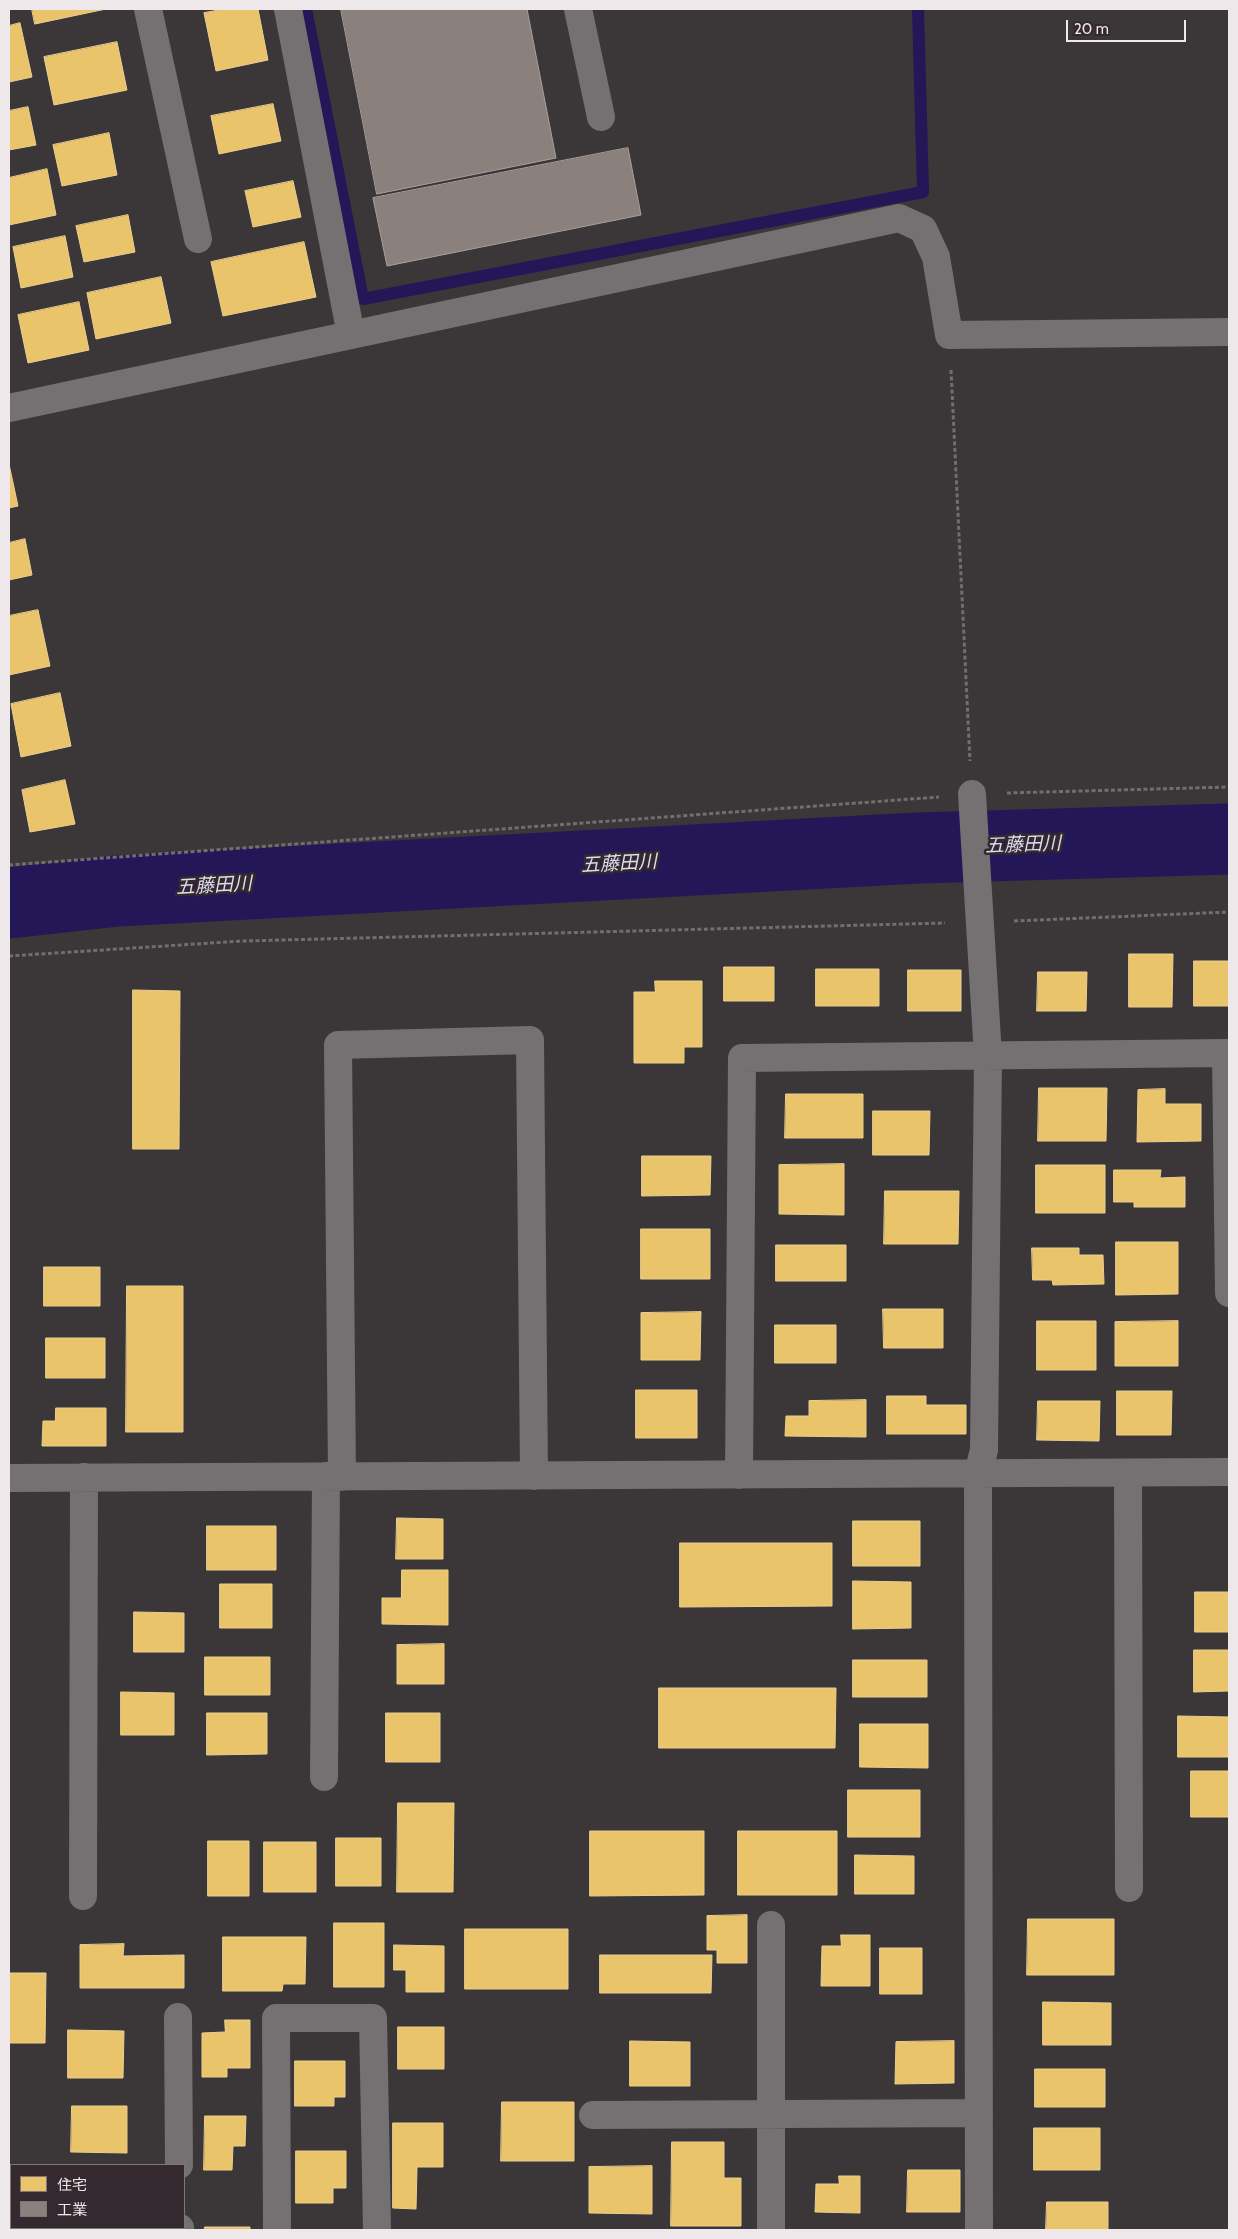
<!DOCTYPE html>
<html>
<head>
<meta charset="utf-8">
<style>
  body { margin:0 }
  #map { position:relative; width:1238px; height:2239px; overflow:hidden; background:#3b3638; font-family:Cabin,"Noto Sans JP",sans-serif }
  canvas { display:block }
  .frame { position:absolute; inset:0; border:10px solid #efe8eb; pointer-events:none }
  .legend { position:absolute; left:10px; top:2164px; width:175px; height:65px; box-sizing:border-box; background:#34292e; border:1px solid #7f757a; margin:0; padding:6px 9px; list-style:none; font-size:15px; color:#efe8eb }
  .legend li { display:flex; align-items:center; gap:10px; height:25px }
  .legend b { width:25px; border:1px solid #7f757a }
  .scale { position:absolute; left:1066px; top:20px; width:120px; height:22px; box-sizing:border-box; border:2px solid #efe8eb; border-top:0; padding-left:6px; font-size:15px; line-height:18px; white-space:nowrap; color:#efe8eb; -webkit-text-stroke:4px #34292e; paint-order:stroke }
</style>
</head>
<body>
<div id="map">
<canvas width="1238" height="2239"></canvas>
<div class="frame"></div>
<ul class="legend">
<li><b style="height:14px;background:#e9c46a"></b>住宅</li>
<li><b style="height:14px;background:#8a817c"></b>工業</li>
</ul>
<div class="scale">20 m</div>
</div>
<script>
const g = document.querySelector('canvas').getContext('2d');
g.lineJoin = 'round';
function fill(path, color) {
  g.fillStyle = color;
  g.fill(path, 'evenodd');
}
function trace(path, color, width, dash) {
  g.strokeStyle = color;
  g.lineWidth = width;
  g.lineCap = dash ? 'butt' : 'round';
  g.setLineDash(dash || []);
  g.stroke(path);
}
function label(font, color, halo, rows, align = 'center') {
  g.font = font + ' Cabin,"Noto Sans JP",sans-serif';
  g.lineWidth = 5;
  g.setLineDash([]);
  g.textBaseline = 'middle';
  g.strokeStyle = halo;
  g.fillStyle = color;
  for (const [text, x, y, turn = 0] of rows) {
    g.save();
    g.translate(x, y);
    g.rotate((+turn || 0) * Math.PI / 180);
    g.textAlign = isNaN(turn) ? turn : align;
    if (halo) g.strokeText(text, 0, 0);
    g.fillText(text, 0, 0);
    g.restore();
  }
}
const homes = new Path2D(`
  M32,9H106L35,24Z
  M225,9H258L268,60L216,71L204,13Z
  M20,23L32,77L9,82V26Z
  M117,42L127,90L54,105L44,57Z
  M273,104L281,141L219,154L211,116Z
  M28,107L36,145L9,150V111Z
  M109,133L117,175L62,186L53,145Z
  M47,169L56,215L9,225V178Z
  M293,181L301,217L253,227L245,191Z
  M128,215L135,252L84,262L76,226Z
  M65,236L73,277L21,288L13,247Z
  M304,242L316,297L223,316L211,262Z
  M161,277L171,323L96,339L87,293Z
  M79,302L89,350L28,363L18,315Z
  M9,464L18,506L9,508Z
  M25,539L32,575L9,580V543Z
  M38,610L50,666L9,675V616Z
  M60,693L71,746L21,757L11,704Z
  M65,780L75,824L30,832L22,790Z
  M1129,954H1173L1172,1007H1129Z
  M1194,961H1229V1006H1194Z
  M724,967H774V1001H724Z
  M816,969H879V1006H816Z
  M908,970H961V1011H908Z
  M1038,972H1087L1086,1011H1037Z
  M655,981H702V1047H684V1063H634V992H655Z
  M133,990L180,991L179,1149H133Z
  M1039,1088H1107L1106,1141H1038Z
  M1165,1089V1104H1201V1141L1137,1142L1138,1090Z
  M786,1094H863V1138H785Z
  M873,1111H930L929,1155H873Z
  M642,1156H711L710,1195L642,1196Z
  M844,1164V1215L779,1214V1165Z
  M1036,1165H1105V1213H1036Z
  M1114,1170H1161L1160,1178L1185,1177V1207H1134V1202H1114Z
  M885,1191H959L958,1244H884Z
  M641,1229H710V1279H641Z
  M1116,1242H1178V1294L1116,1295Z
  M776,1245H846V1281H776Z
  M1032,1248H1079V1255H1103L1104,1284L1053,1285L1052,1280H1033Z
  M44,1267H100V1306H44Z
  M127,1286H183V1432H126Z
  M883,1309H943V1348H884Z
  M701,1312L700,1360H641V1313Z
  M1037,1321H1096V1370H1037Z
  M1178,1321V1366H1115V1322Z
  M775,1325H836V1363H775Z
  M46,1338H105V1378H46Z
  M636,1390H697V1438H636Z
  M1117,1391H1172L1171,1435H1117Z
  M887,1396H926V1405H966V1434H887Z
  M866,1400V1437L785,1436L786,1416H809V1401Z
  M1038,1401H1100L1099,1441L1037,1440Z
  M56,1408H106V1446H42L43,1421H55Z
  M397,1518L443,1519V1559H396Z
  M853,1521H920V1566H853Z
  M207,1526H276V1570H207Z
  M680,1543H832V1606L680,1607Z
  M402,1570H448V1625L382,1624V1598H401Z
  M853,1581L911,1582V1628L853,1629Z
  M220,1584H272V1628H220Z
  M1195,1592H1229V1632H1195Z
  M134,1612L184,1613V1652H134Z
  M444,1644V1684H397V1645Z
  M1194,1650H1229V1691L1194,1692Z
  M205,1657H270V1695H205Z
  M853,1660H927V1697H853Z
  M659,1688H836L835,1748H659Z
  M121,1692L174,1693V1735H121Z
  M207,1713H267V1754L207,1755Z
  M386,1713H440V1762H386Z
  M1178,1716L1229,1717V1757H1178Z
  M860,1724H928V1768L860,1767Z
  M1191,1771H1229V1817H1191Z
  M848,1790H920V1837H848Z
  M398,1803H454L453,1892H397Z
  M590,1831H704V1895L590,1896Z
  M738,1831H837V1895H738Z
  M336,1838H381V1886H336Z
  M208,1841H249V1896H208Z
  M264,1842H316V1892H264Z
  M855,1855L914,1856V1894H855Z
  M747,1915V1963H717V1950H707V1916Z
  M1028,1919H1114V1975H1027Z
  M334,1923H384V1987H334Z
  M465,1929H568V1989H465Z
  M841,1935H870V1986H821L822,1946H841Z
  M223,1937H306L305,1984H283L282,1991H223Z
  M124,1944L123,1956L184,1955V1988H80V1945Z
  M394,1945L444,1946V1992H406V1970H394Z
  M880,1948H922V1994H880Z
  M600,1955H712L711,1993H600Z
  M9,1973H46L45,2043H9Z
  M1043,2002L1111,2003V2045H1043Z
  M225,2020H250V2068H227V2077H202V2033L225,2032Z
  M398,2027H444V2069H398Z
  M68,2030L124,2031L123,2078H68Z
  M630,2041L690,2042V2086H630Z
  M954,2041V2083L895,2084L896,2042Z
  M295,2061H345V2097H334V2106H295Z
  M1035,2069H1105V2107H1035Z
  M502,2102H574V2161H501Z
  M72,2106H127V2153L71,2152Z
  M205,2116H246L245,2146H233L232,2170H204Z
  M393,2123H443V2167H417L416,2209L393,2208Z
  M1034,2128H1100V2170H1034Z
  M672,2142H724V2178H741V2226H671Z
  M296,2151H346V2188H333V2203H296Z
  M652,2166V2214L589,2213V2167Z
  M908,2170H960V2212H907Z
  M839,2176H860V2213L815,2212L816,2184H839Z
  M1047,2202H1108V2230H1046Z
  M205,2227H250V2230H204Z
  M70,2228H127V2230H70Z`);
fill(homes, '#e9c46a');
trace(homes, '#ebcf91', 1);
const industry = new Path2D(`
  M341,9H527L556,158L377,194Z
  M628,148L641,215L387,266L373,198Z`);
fill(industry, '#8a817c');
trace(industry, '#a8a09d', 1);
trace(new Path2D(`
  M306,9L363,299L923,192L918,9`), '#231757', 12);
trace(new Path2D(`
  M9,903L117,891L918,848L1229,839`), '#231757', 71);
trace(new Path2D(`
  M951,370L970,761
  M1007,793L1229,787
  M9,865L939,797
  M1014,921L1229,912
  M9,956L242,941L945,923`), '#726e70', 3, [4, 2.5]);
trace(new Path2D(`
  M148,9L198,239
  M288,9L351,335
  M578,9L601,117
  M9,408L899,218L923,229L936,257L949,335L1229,332
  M972,794L988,1056L984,1450L978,1474L979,2230
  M1128,1473L1129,1888
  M739,1475L742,1058L1226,1053L1229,1293
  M342,1477L338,1045L530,1040L534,1476
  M9,1478L1229,1472
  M324,1777L326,1476
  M83,1896L84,1477
  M771,1925V2230
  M178,2017L179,2165
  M593,2115L979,2113
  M180,2228V2230
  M277,2230L276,2018H373L377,2230`), '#757072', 28);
label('italic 19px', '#dcddf3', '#34292e', [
  ["五藤田川",1023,845,-2],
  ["五藤田川",619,864,-3],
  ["五藤田川",214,886,-3]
]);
</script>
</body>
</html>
